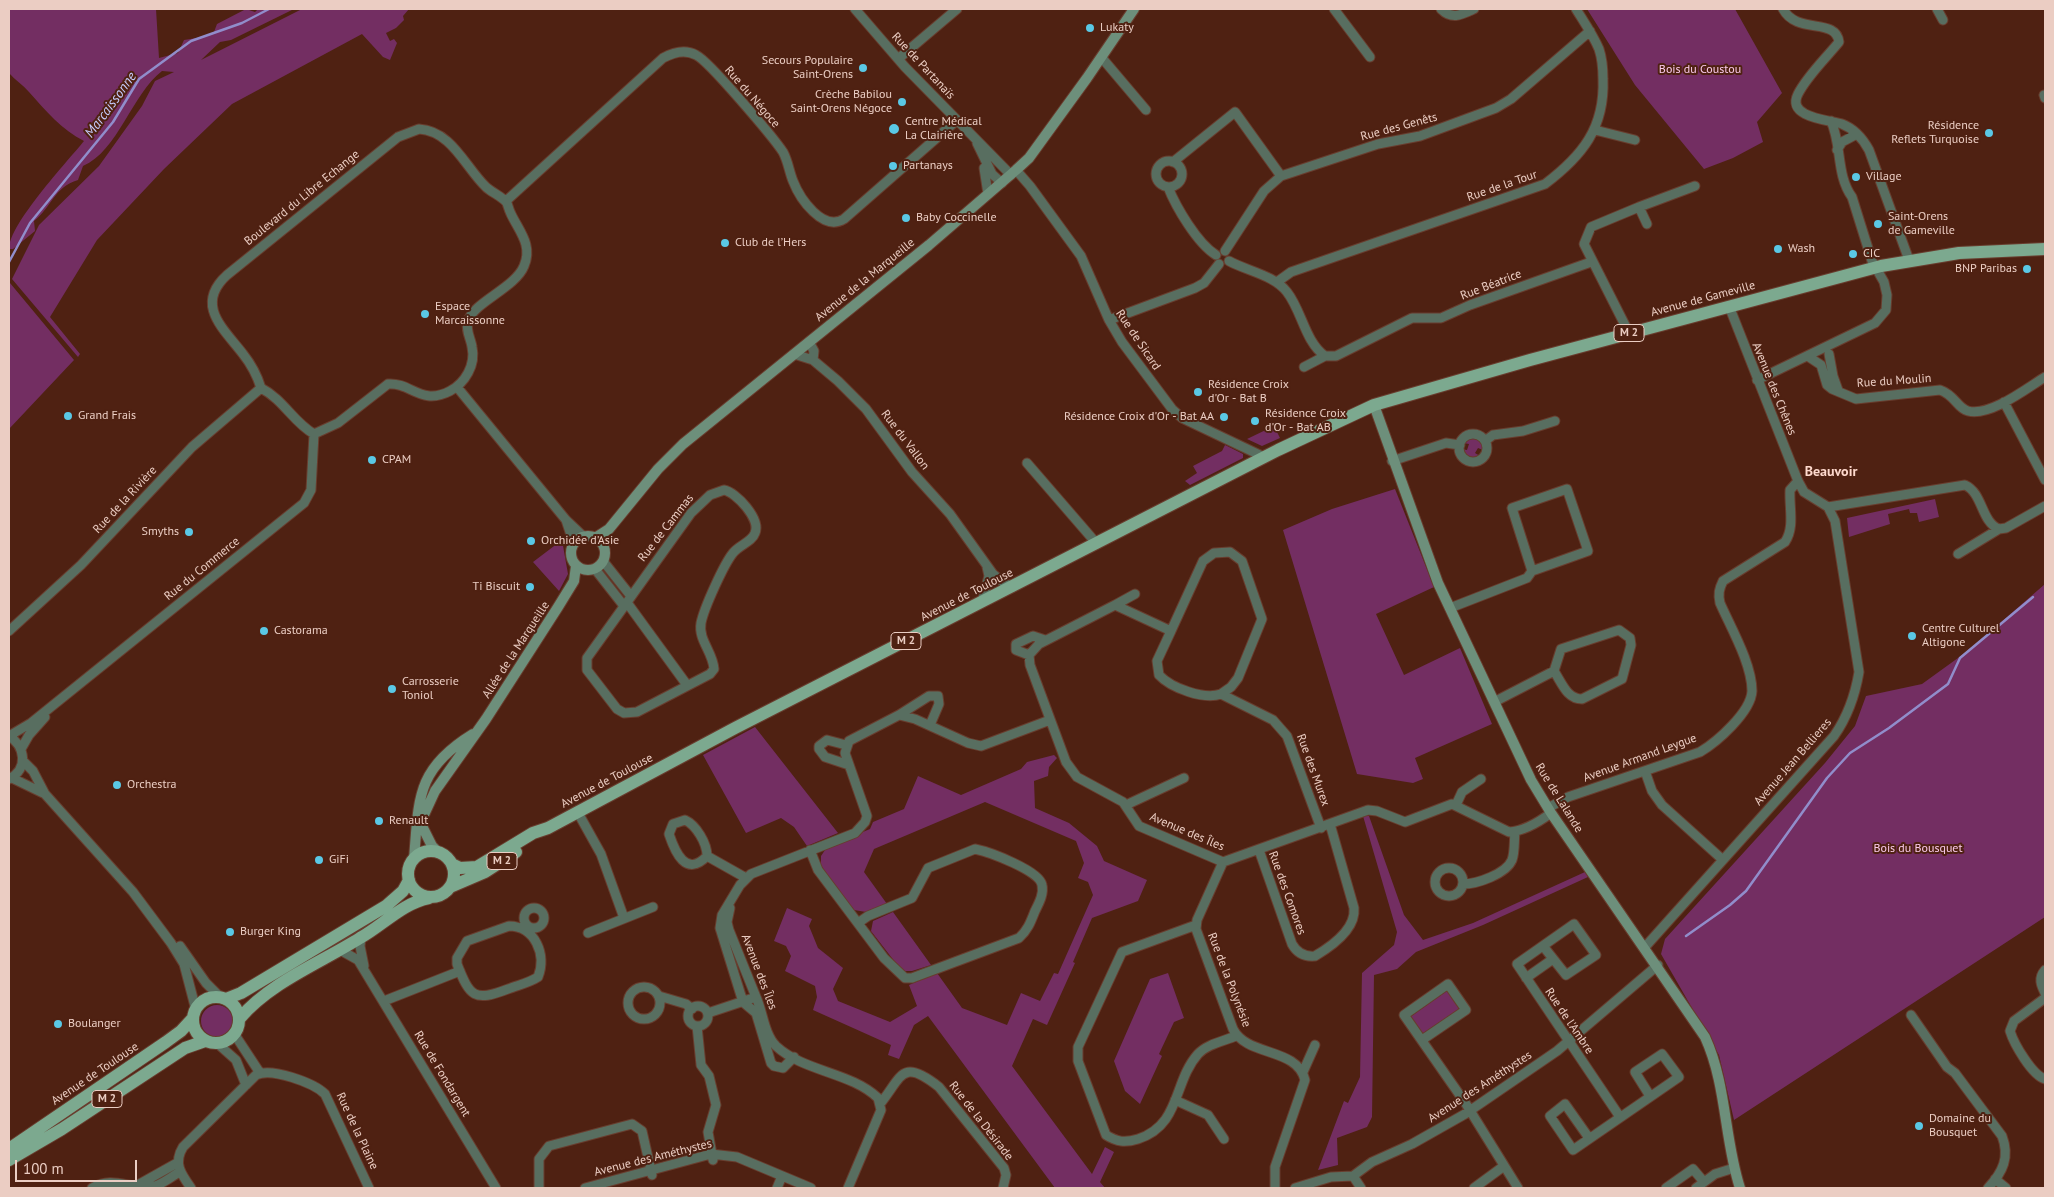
<!DOCTYPE html>
<html>
<head>
<meta charset="utf-8">
<style>
  body { margin:0 }
  #map { position:relative; width:2054px; height:1197px; overflow:hidden; background:#4f2112; font-family:"PT Sans",sans-serif }
  canvas { display:block }
  .frame { position:absolute; inset:0; border:10px solid #ebcdc3; pointer-events:none }
  .scale { position:absolute; left:15px; top:1160px; width:122px; height:22px; box-sizing:border-box; border:2px solid #ebcdc3; border-top:0; padding-left:6px; font-size:15px; line-height:18px; white-space:nowrap; color:#ebcdc3; -webkit-text-stroke:4px #4f2112; paint-order:stroke }
</style>
</head>
<body>
<div id="map">
<canvas width="2054" height="1197"></canvas>
<div class="frame"></div>
<div class="scale">100 m</div>
</div>
<script>
const g = document.querySelector('canvas').getContext('2d');
g.lineJoin = 'round';
function fill(path, color) {
  g.fillStyle = color;
  g.fill(path, 'evenodd');
}
function trace(path, color, width, dash) {
  g.strokeStyle = color;
  g.lineWidth = width;
  g.lineCap = dash ? 'butt' : 'round';
  g.setLineDash(dash || []);
  g.stroke(path);
}
function label(font, color, halo, rows, align = 'center') {
  g.font = font + ' "PT Sans",sans-serif';
  g.lineWidth = 4;
  g.setLineDash([]);
  g.textBaseline = 'middle';
  g.strokeStyle = halo;
  g.fillStyle = color;
  for (const [text, x, y, turn = 0] of rows) {
    g.save();
    g.translate(x, y);
    g.rotate((+turn || 0) * Math.PI / 180);
    g.textAlign = isNaN(turn) ? turn : align;
    if (halo) g.strokeText(text, 0, 0);
    g.fillText(text, 0, 0);
    g.restore();
  }
}
fill(new Path2D(`
  M9,9H156L159,58L178,53L184,40L203,37L214,32L217,24L246,9L255,12L258,9H294L231,40L220,42L201,60L302,9H409L403,16L404,20L396,28L386,33L390,41L394,39L397,43L390,60L383,57L362,34L232,104L164,169L97,240L50,317L80,354L78,357L12,279L39,225L99,166L142,106L155,81L174,72L162,71C132,94 118,151 83,166L78,180C54,187 51,208 34,221L35,231L13,249H9C9,224 67,162 84,141C62,130 45,110 29,92C23,85 15,80 9,73Z
  M1587,9H1735L1782,93L1757,122L1763,142L1733,158L1704,169L1635,85Z
  M10,283L74,360L9,429V284Z
  M1274,426L1280,438L1262,446L1247,439Z
  M1470,437C1479,437 1482,442 1483,450L1478,448L1475,453L1480,456C1473,461 1463,459 1461,449L1467,450L1469,444L1463,443Z
  M1225,445L1243,454V458L1190,485L1185,481L1197,473L1193,466L1222,451Z
  M1395,489L1434,587L1376,614L1404,675L1460,648L1492,724L1415,758L1423,779L1413,783L1357,774L1283,530L1332,509Z
  M1935,499L1939,517L1919,522L1917,513H1910L1909,509L1888,514L1890,524L1849,537L1847,518Z
  M562,540L568,574L559,591L533,562Z
  M2045,584V917L1734,1120L1719,1055L1665,961L1661,954L1665,939L1825,763L1855,726L1866,696L1922,684L1969,650Z
  M755,727L838,833L807,846L794,827L781,818L746,833L703,755Z
  M1054,755L1057,758L1049,767L1048,776L1034,781L1035,808L1069,823L1097,846L1104,861L1147,880L1138,901L1092,918L1073,962L1075,963L1047,1025L1033,1019L1012,1066L1092,1174L1105,1147L1114,1152L1100,1182L1105,1188H1055L928,1016L914,1025L899,1059L888,1055L891,1045L813,1010L817,997L815,986L785,971L791,956L786,946L774,941L787,908L812,919L809,926L818,948L843,968L833,989L838,1001L890,1022L917,1006L909,985L937,973L962,1008L1007,1025L1021,993L1040,1001L1054,973L1058,974L1093,895L1088,882L1078,878L1084,863L1076,841L985,802L874,849L864,872L887,904L866,912L854,910L821,869V856L827,847L870,829L873,822L904,809L918,776L961,795L1021,769L1027,762Z
  M1363,816H1369L1404,915L1423,940L1473,923L1585,872L1588,877L1483,925L1416,952L1397,969L1374,975L1372,1117L1367,1127L1337,1138L1338,1165L1318,1170L1344,1101L1348,1103L1360,1077L1362,973L1394,945L1397,932Z
  M893,912L931,965L912,971H902L871,931L873,921Z
  M1168,973L1184,1018L1174,1022L1159,1054L1162,1056L1140,1104L1125,1091L1114,1061L1150,979Z
  M1448,990L1459,1007L1458,1010L1422,1034L1410,1017Z
  M201 1021a16 16 0 1 1 32 0a16 16 0 1 1-32 0Z`), '#732e62');
trace(new Path2D(`
  M9,262L30,223L113,122L139,79L191,41L242,23L269,9
  M1686,936L1730,905L1746,891L1827,778L1850,753L1889,728L1948,684L1960,658L2033,597`), '#918dcb', 2.5);
const street = new Path2D(`
  M855,9L905,67L1011,175
  M1334,9L1370,57
  M1441,9C1452,20 1461,15 1474,9
  M1783,9C1797,35 1836,17 1839,42C1826,58 1807,76 1798,94C1786,118 1830,120 1842,124C1855,129 1863,139 1869,150L1909,260
  M1937,9L1943,20
  M1102,58L1146,110
  M898,59L957,9
  M2044,95L2045,98
  M419,129C452,131 465,167 486,187C491,192 503,197 507,203C508,206 509,210 511,214C519,231 533,245 524,266C515,288 474,302 468,321C465,330 471,339 472,347C476,365 465,383 450,391C421,406 411,382 388,384L338,423L314,434C293,422 284,400 261,388C257,375 251,364 243,354C224,329 194,305 227,275L398,137Z
  M1595,130L1635,140
  M977,143L992,174L1002,183
  M1837,150L1842,142L1857,134
  M1156 174a13 13 0 1 1 26 0a13 13 0 1 1-26 0Z
  M1173,162L1235,112L1281,176
  M984,168L988,194
  M1016,170L1030,186L1081,256L1109,320L1122,342L1172,409L1182,418L1264,457
  M1168,187C1176,207 1197,243 1216,255
  M506,201L663,58C674,52 685,49 696,55C709,61 773,137 783,152C788,161 789,171 793,181C800,199 823,232 844,219L957,120
  M1639,207L1695,186
  M1225,251L1264,191L1281,176L1378,144L1420,136L1496,108L1511,99L1590,31
  M1229,261C1247,271 1274,275 1287,292C1302,311 1305,342 1325,356
  M1277,282L1291,272L1545,184C1582,156 1605,128 1603,79C1603,70 1602,58 1599,49C1593,35 1584,22 1576,9
  M1109,320L1195,288L1204,283L1219,264
  M1629,333L1584,244L1591,227L1639,207L1647,224
  M809,342L814,351L813,360L838,381L866,409L912,472L950,514L993,574L1004,583L1013,587
  M794,354L813,360
  M1829,354L1833,376L1838,390
  M1809,357L1821,365L1827,385L1832,389L1856,399L1940,390C1955,395 1957,408 1968,411C1990,417 2027,388 2045,377
  M1304,367L1325,356H1336L1412,318H1441L1470,305L1591,262
  M1757,380L1875,323L1886,310L1887,295L1884,282L1872,261L1852,197C1836,175 1842,145 1831,121
  M457,387L566,520L584,537
  M2004,402L2045,480
  M1459 448a14 14 0 1 1 28 0a14 14 0 1 1-28 0Z
  M1485,441L1493,435L1523,431L1555,421
  M1392,461L1446,443L1460,445
  M1027,463L1097,544
  M724,490C736,492 761,519 755,533C752,542 739,545 733,553C724,564 704,608 701,623C698,640 713,652 714,669L710,674L637,712L624,713L617,709L587,670V658L691,513L710,495Z
  M1828,507L1965,485C1983,493 1981,522 1999,529
  M566,520L574,544
  M1958,554L1999,529L2006,528L2045,506
  M603,561L630,595
  M595,569L624,606
  M982,602L989,576L987,567
  M628,604L687,685
  M1115,605L1135,594
  M1450,608L1527,578L1532,571L1588,551L1567,489L1512,508L1532,571
  M9,631L81,565L192,447L261,388
  M1171,631L1157,661L1159,675C1171,688 1204,700 1221,694L1273,720L1287,736L1321,828
  M1029,655L1016,650V644L1033,636L1045,640
  M1221,694L1231,687L1238,678L1262,619L1242,561L1230,552L1214,553L1203,561L1171,631L1115,605L1039,644L1029,655L1030,665L1066,762L1077,777L1123,802L1139,826L1223,862L1368,810L1377,811L1405,822L1452,804L1509,832C1524,831 1539,822 1551,813
  M1494,702L1554,671C1562,683 1567,699 1582,699L1622,679L1631,645L1630,638L1619,630L1561,649L1554,671
  M899,715L929,696H938L939,704L930,725
  M9,736L31,723L304,503L311,490L314,434
  M9,736C25,746 29,769 9,779
  M846,745L827,740L819,746V749L825,757L849,765
  M21,749L29,735L45,717
  M23,761L33,771L45,794L133,892L171,943L184,964L196,1010
  M1645,771L1652,791L1662,805L1723,860
  M12,778L43,793
  M1126,805L1184,778
  M1456,805L1462,792L1481,779
  M1548,808L1568,797L1700,752C1717,742 1751,712 1752,691C1752,664 1731,628 1720,603C1718,594 1719,589 1723,581L1785,542C1795,527 1789,508 1790,490L1798,481
  M577,811L601,854L624,918
  M685,820C696,825 707,843 707,856C686,878 675,852 669,834L673,824Z
  M810,850L818,870L884,958L905,978H912L1019,938C1028,930 1031,921 1035,911C1039,903 1044,894 1042,885C1040,871 990,852 975,849L928,868L912,898L868,916L858,923
  M1259,850L1292,944C1297,953 1304,957 1315,956C1332,946 1356,929 1354,908L1330,824
  M707,856L746,878
  M1223,862L1197,920L1196,929L1233,1029C1247,1057 1297,1047 1305,1080L1275,1167V1188
  M1435 882a14 14 0 1 1 28 0a14 14 0 1 1-28 0Z
  M1463,884C1477,884 1506,874 1512,860C1515,852 1514,840 1515,832
  M730,908L727,922L729,930C738,952 747,975 756,997C763,1012 764,1034 776,1046C804,1072 851,1072 878,1098L881,1110L848,1188
  M524 918a10 10 0 1 1 20 0a10 10 0 1 1-20 0Z
  M1196,925L1122,952L1078,1047V1061L1106,1135C1117,1142 1125,1143 1138,1139C1181,1125 1173,1082 1198,1054C1207,1044 1224,1041 1236,1036
  M509,926C535,926 547,955 538,977C529,983 518,985 508,989C474,1002 470,997 457,964V958L467,941Z
  M588,933L653,907
  M361,938L360,946L364,966
  M180,946L206,983L220,997
  M1543,946L1566,975L1596,955L1574,924L1517,964L1620,1117
  M1645,947L1834,736C1848,716 1855,696 1859,672L1835,521L1828,507L1804,492L1798,481L1729,306
  M340,950L358,960L496,1188
  M2045,970C2038,978 2041,985 2045,993
  M1526,978L1553,959
  M628 1003a16 16 0 1 1 32 0a16 16 0 1 1-32 0Z
  M659,996L686,1004L692,1009
  M2045,998L2014,1021L2010,1031C2014,1044 2032,1075 2045,1079
  M384,1001L460,971
  M688 1016a10 10 0 1 1 20 0a10 10 0 1 1-20 0Z
  M708,1013L756,997
  M1911,1015L1947,1067L1955,1073L2002,1136C2010,1157 2003,1172 1988,1188
  M697,1026L701,1065L709,1076L716,1105L708,1132L713,1160
  M235,1035L260,1073
  M1422,1040L1466,1010L1448,984L1404,1015L1466,1104L1518,1188
  M218,1044L236,1060L246,1085
  M794,1057L783,1068L774,1066L771,1063L756,1013L743,1002L720,928L722,915L740,885L751,874L855,833L865,822L867,816L845,753L849,741L899,715L915,719L968,743L981,746L1050,720
  M1303,1072L1315,1045
  M1175,1100L1208,1115L1224,1139
  M880,1104C902,1077 901,1057 939,1087L1004,1168L1006,1175L1003,1188
  M1589,1138L1565,1104L1550,1116L1573,1150L1679,1077L1662,1054L1635,1072L1650,1096
  M1353,1176L1361,1188
  M1995,1179L2006,1188
  M136,1186L177,1163
  M92,1188C113,1175 133,1191 155,1186C164,1183 172,1176 180,1172
  M191,1188C181,1174 173,1163 183,1147L256,1075C271,1067 314,1083 325,1094L369,1188
  M539,1188V1159L549,1146L632,1124L642,1131L652,1175
  M585,1188L711,1154L737,1157L811,1188
  M777,1188L782,1176
  M1295,1188L1331,1177L1353,1176L1372,1162L1412,1144L1465,1114L1557,1051L1658,965
  M1474,1188L1504,1166
  M1666,1188L1693,1169L1704,1182
  M1696,1188L1715,1174L1734,1168`);
const secondary = new Path2D(`
  M1374,405L1438,583L1531,780L1551,813L1705,1037C1727,1085 1724,1139 1740,1188
  M571 553a17 17 0 1 1 34 0a17 17 0 1 1-34 0Z
  M595,538L609,529L658,469L683,444L929,245L1016,170L1029,158L1087,78L1134,9
  M439,853L432,846L422,826L423,817L435,791L486,719L558,607L574,581L576,566
  M414,859C419,798 416,769 473,734`);
const primary = new Path2D(`
  M408 874a23 23 0 1 1 46 0a23 23 0 1 1-46 0Z
  M452,864L460,868L477,867L533,833L548,828L735,728L1278,450L1374,405L1530,360L1881,266L1959,253L2045,249
  M450,887L485,872L516,852
  M193 1020a23 23 0 1 1 46 0a23 23 0 1 1-46 0Z
  M226,999L241,993L386,906L403,891L409,880
  M240,1018C271,982 320,963 360,938C383,925 403,903 429,898
  M9,1149L166,1042L181,1031L193,1018
  M9,1160L62,1129L185,1048L205,1041`);
trace(street, '#683d2e', 11);
trace(secondary, '#683d2e', 12);
trace(primary, '#683d2e', 14);
trace(street, '#586e60', 9);
trace(secondary, '#6d8f7b', 10);
trace(primary, '#7ca98f', 12);
for (const [x, y, r, color] of [
  [1090,28,5,"#5ac8e5"],
  [863,68,5,"#5ac8e5"],
  [902,102,5,"#5ac8e5"],
  [894,129,6,"#5ac8e5"],
  [1989,133,5,"#5ac8e5"],
  [893,166,5,"#5ac8e5"],
  [1856,177,5,"#5ac8e5"],
  [906,218,5,"#5ac8e5"],
  [1878,224,5,"#5ac8e5"],
  [725,243,5,"#5ac8e5"],
  [1778,249,5,"#5ac8e5"],
  [1853,254,5,"#5ac8e5"],
  [2027,269,5,"#5ac8e5"],
  [425,314,5,"#5ac8e5"],
  [1198,392,5,"#5ac8e5"],
  [68,416,5,"#5ac8e5"],
  [1224,417,5,"#5ac8e5"],
  [1255,421,5,"#5ac8e5"],
  [372,460,5,"#5ac8e5"],
  [189,532,5,"#5ac8e5"],
  [531,541,5,"#5ac8e5"],
  [530,587,5,"#5ac8e5"],
  [264,631,5,"#5ac8e5"],
  [1912,636,5,"#5ac8e5"],
  [392,689,5,"#5ac8e5"],
  [117,785,5,"#5ac8e5"],
  [379,821,5,"#5ac8e5"],
  [319,860,5,"#5ac8e5"],
  [230,932,5,"#5ac8e5"],
  [58,1024,5,"#5ac8e5"],
  [1919,1126,5,"#5ac8e5"]
]) {
  const dot = new Path2D();
  dot.arc(x, y, r, 0, 2 * Math.PI);
  g.fillStyle = color;
  g.fill(dot);
  trace(dot, '#4f2112', 2);
}
for (const [x, y, w] of [
  [1629,333,30],
  [906,641,30],
  [502,861,30],
  [107,1099,30]
]) {
  const box = new Path2D();
  box.roundRect(x - w / 2, y - 8.5, w, 17, 4);
  g.fillStyle = '#4f2112';
  g.fill(box);
  trace(box, '#ebcdc3', 1);
}
label('bold 11px', '#ebcdc3', null, [
  ["M 2",1629,333],
  ["M 2",906,641],
  ["M 2",502,861],
  ["M 2",107,1099]
]);
label('12px', '#ebcdc3', '#4f2112', [
  ["Lukaty",1100,28],
  ["Secours Populaire",853,61,"right"],
  ["Saint-Orens",853,75,"right"],
  ["Crèche Babilou",892,95,"right"],
  ["Saint-Orens Négoce",892,109,"right"],
  ["Centre Médical",905,122],
  ["La Clairière",905,136],
  ["Résidence",1979,126,"right"],
  ["Reflets Turquoise",1979,140,"right"],
  ["Partanays",903,166],
  ["Village",1866,177],
  ["Saint-Orens",1888,217],
  ["de Gameville",1888,231],
  ["Baby Coccinelle",916,218],
  ["Club de l’Hers",735,243],
  ["Wash",1788,249],
  ["CIC",1863,254],
  ["BNP Paribas",2017,269,"right"],
  ["Espace",435,307],
  ["Marcaissonne",435,321],
  ["Résidence Croix",1208,385],
  ["d'Or - Bat B",1208,399],
  ["Résidence Croix",1265,414],
  ["d'Or - Bat AB",1265,428],
  ["Grand Frais",78,416],
  ["Résidence Croix d'Or - Bat AA",1214,417,"right"],
  ["CPAM",382,460],
  ["Smyths",179,532,"right"],
  ["Orchidée d'Asie",541,541],
  ["Ti Biscuit",520,587,"right"],
  ["Centre Culturel",1922,629],
  ["Altigone",1922,643],
  ["Castorama",274,631],
  ["Carrosserie",402,682],
  ["Toniol",402,696],
  ["Orchestra",127,785],
  ["Renault",389,821],
  ["GiFi",329,860],
  ["Burger King",240,932],
  ["Boulanger",68,1024],
  ["Domaine du",1929,1119],
  ["Bousquet",1929,1133]
], 'left');
label('12px', '#ebcdc3', '#4f2112', [
  ["Rue de Partanaïs",923,66,47],
  ["Rue du Négoce",752,97,49],
  ["Rue des Genêts",1399,127,-15],
  ["Rue de la Tour",1502,186,-19],
  ["Boulevard du Libre Echange",302,198,-39],
  ["Avenue de la Marqueille",865,280,-39],
  ["Rue Béatrice",1491,285,-21],
  ["Avenue de Gameville",1703,299,-15],
  ["Rue de Sicard",1138,340,56],
  ["Rue du Moulin",1894,381,-4],
  ["Avenue des Chênes",1774,389,68],
  ["Rue du Vallon",905,440,53],
  ["Rue de la Rivière",125,500,-47],
  ["Rue de Cammas",666,528,-52],
  ["Rue du Commerce",202,569,-39],
  ["Avenue de Toulouse",967,595,-27],
  ["Allée de la Marqueille",516,650,-57],
  ["Avenue Armand Leygue",1640,758,-20],
  ["Avenue Jean Bellieres",1793,762,-49],
  ["Rue des Murex",1313,770,70],
  ["Avenue de Toulouse",607,781,-28],
  ["Rue de Lalande",1559,798,58],
  ["Avenue des Îles",1187,832,23],
  ["Rue des Comores",1287,893,70],
  ["Avenue des Îles",759,972,69],
  ["Rue de la Polynésie",1229,980,69],
  ["Rue de l'Ambre",1569,1021,56],
  ["Avenue de Toulouse",95,1074,-34],
  ["Rue de Fondargent",442,1074,59],
  ["Avenue des Améthystes",1480,1087,-33],
  ["Rue de la Désirade",981,1121,52],
  ["Rue de la Plaine",357,1131,65],
  ["Avenue des Améthystes",653,1158,-14]
]);
label('12px', '#facaeb', '#4f2112', [
  ["Bois du Coustou",1700,70],
  ["Bois du Bousquet",1918,849]
]);
label('italic 14px', '#c7ceff', '#4f2112', [
  ["Marcaissonne",111,105,-54]
]);
label('bold 14px', '#fed9cd', '#4f2112', [
  ["Beauvoir",1831,472]
]);
</script>
</body>
</html>
